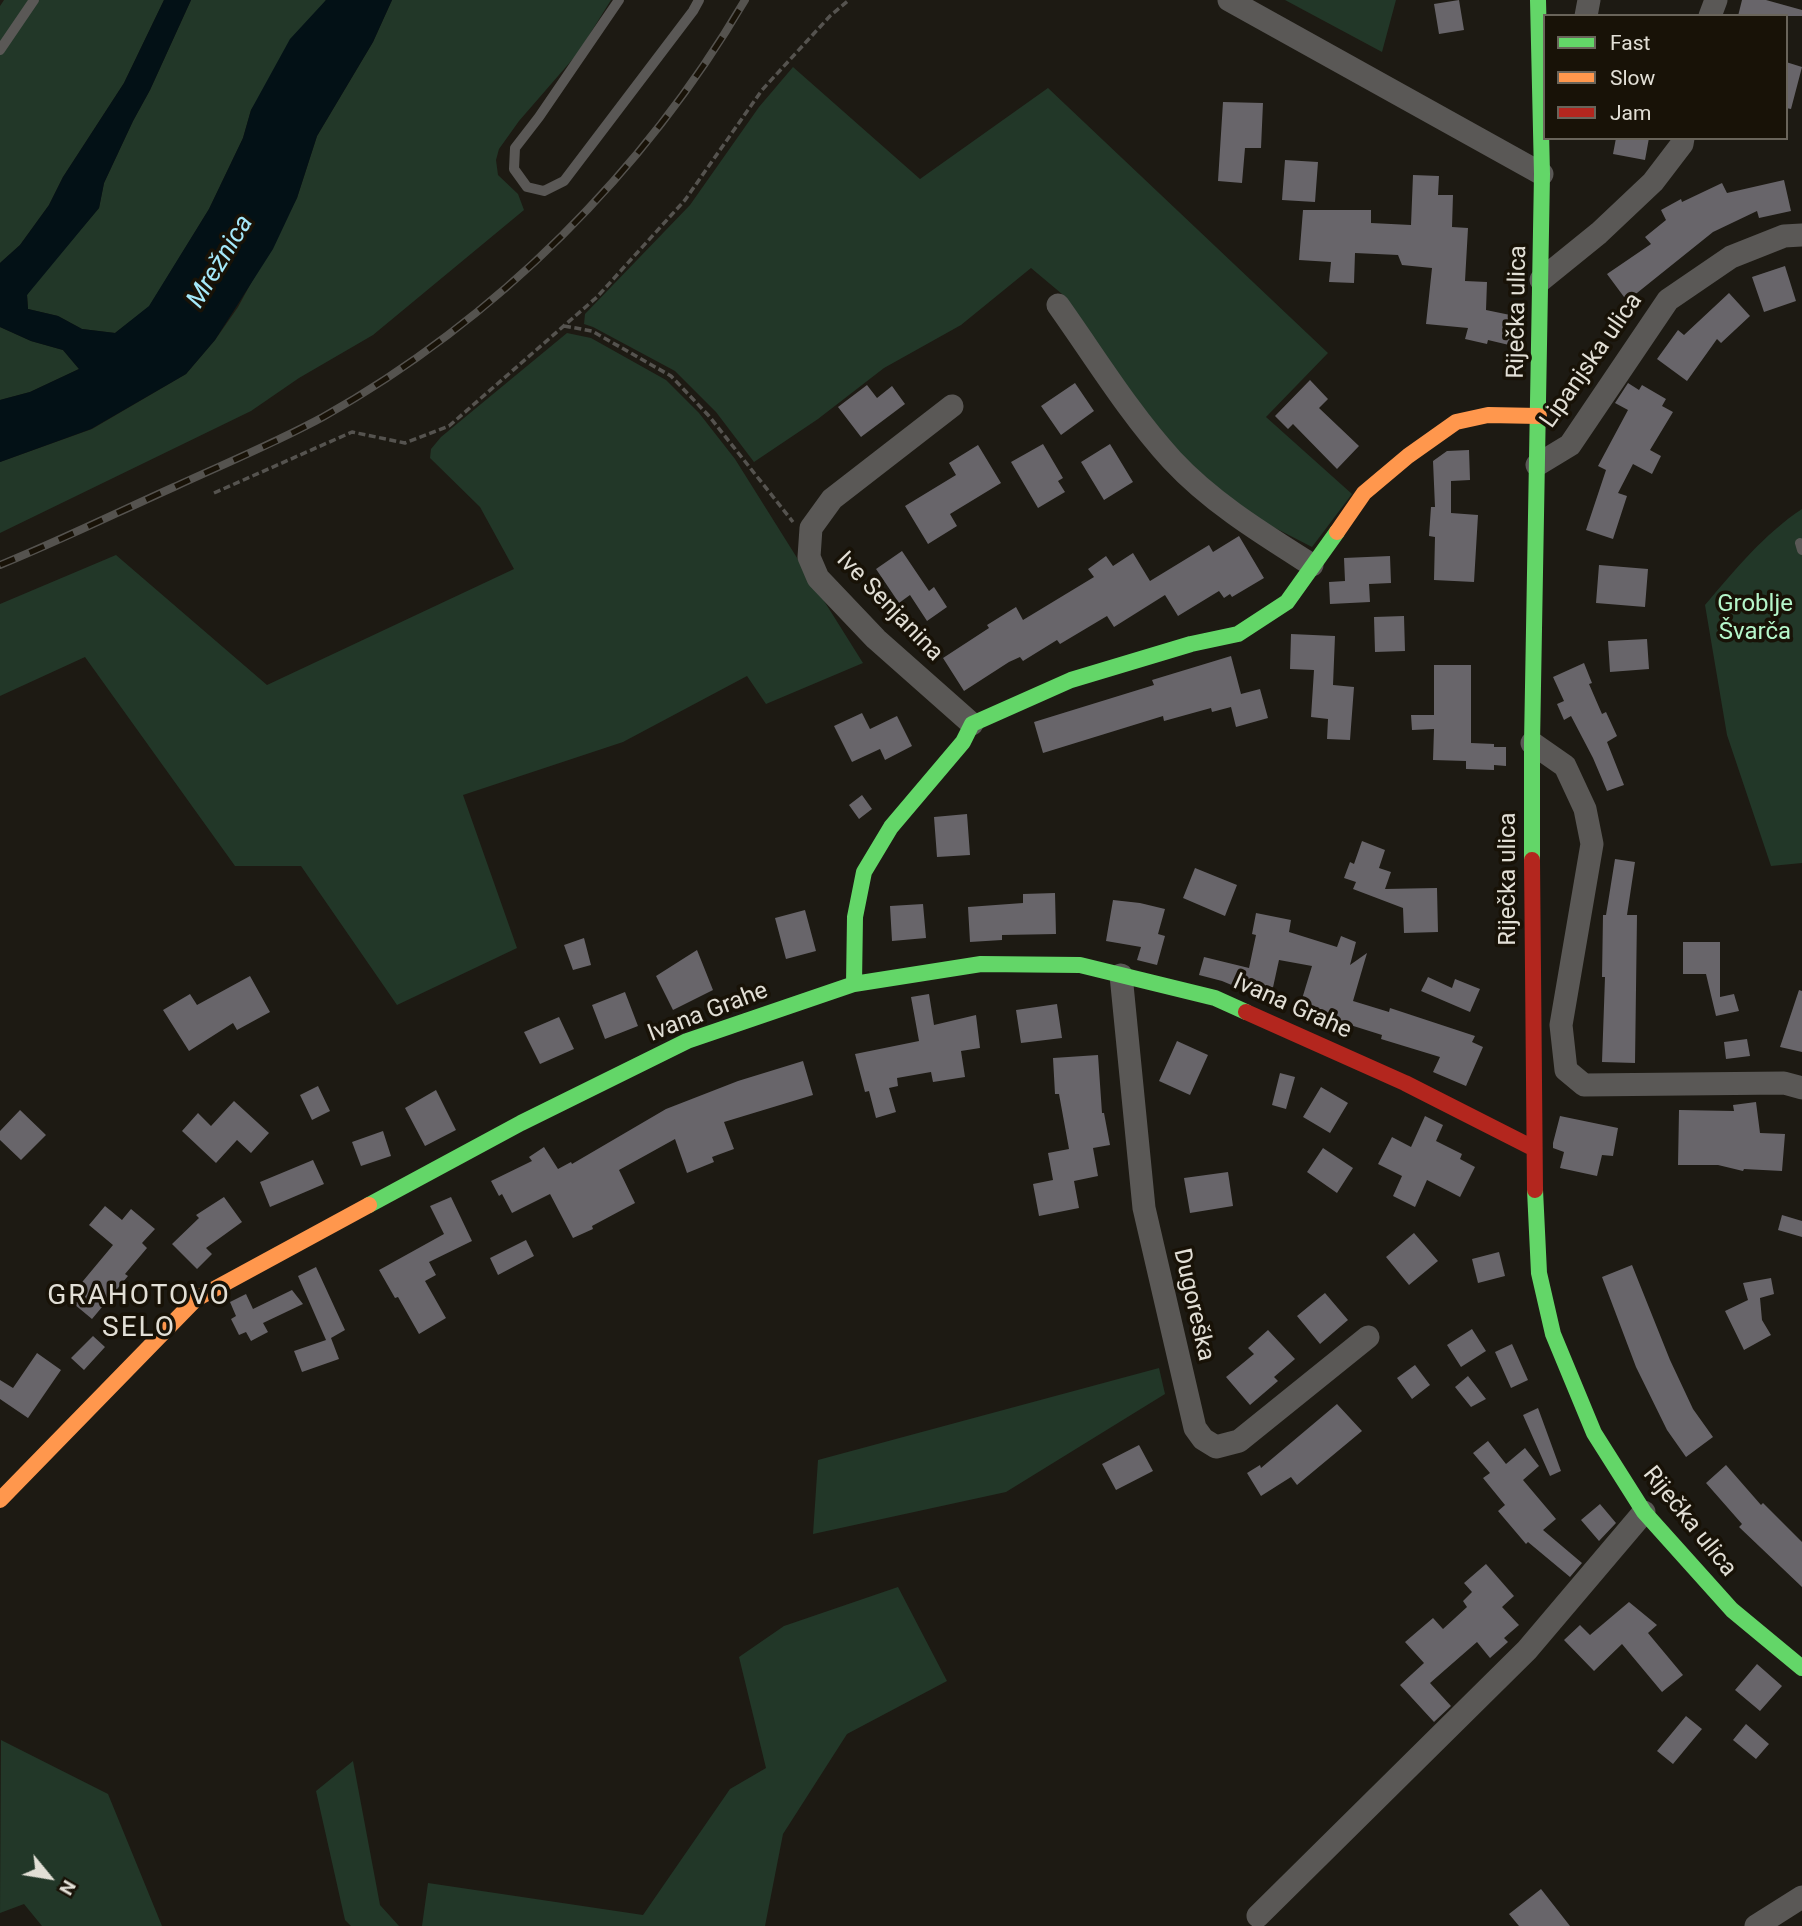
<!DOCTYPE html>
<html>
<head>
<meta charset="utf-8">
<style>
  body { margin:0 }
  #map { position:relative; width:1802px; height:1926px; overflow:hidden; background:#1d1a13; font-family:Roboto,sans-serif }
  canvas { display:block }
  .legend { position:absolute; left:1543px; top:14px; width:245px; height:126px; box-sizing:border-box; background:#181207; border:2px solid #69645a; margin:0; padding:9px 12px; list-style:none; font-size:21px; color:#e2dfd6 }
  .legend li { display:flex; align-items:center; gap:14px; height:35px }
  .legend b { width:35px; border:2px solid #69645a }
  .north { position:absolute; left:14px; top:1842px; width:70px; height:70px; -webkit-text-stroke:5px #181207; paint-order:stroke; rotate:120deg; font-size:19px; font-weight:700; line-height:28px; text-align:center; color:#e2dfd6 }
  .north::after { content:''; display:block; margin:auto; width:24px; height:32px; background:#e2dfd6; clip-path:polygon(50% 0,100% 100%,50% 72%,0 100%) }
</style>
</head>
<body>
<div id="map">
<canvas width="1802" height="1926"></canvas>
<ul class="legend">
<li><b style="height:9px;background:#63d668"></b>Fast</li>
<li><b style="height:9px;background:#ff974d"></b>Slow</li>
<li><b style="height:9px;background:#b3261e"></b>Jam</li>
</ul>
<div class="north">N</div>
</div>
<script>
const g = document.querySelector('canvas').getContext('2d');
g.lineJoin = 'round';
function fill(path, color) {
  g.fillStyle = color;
  g.fill(path, 'evenodd');
}
function trace(path, color, width, dash) {
  g.strokeStyle = color;
  g.lineWidth = width;
  g.lineCap = dash ? 'butt' : 'round';
  g.setLineDash(dash || []);
  g.stroke(path);
}
function label(font, color, halo, rows, align = 'center') {
  g.font = font + ' Roboto,sans-serif';
  g.lineWidth = 7;
  g.setLineDash([]);
  g.textBaseline = 'middle';
  g.strokeStyle = halo;
  g.fillStyle = color;
  for (const [text, x, y, turn = 0] of rows) {
    g.save();
    g.translate(x, y);
    g.rotate((+turn || 0) * Math.PI / 180);
    g.textAlign = isNaN(turn) ? turn : align;
    if (halo) g.strokeText(text, 0, 0);
    g.fillText(text, 0, 0);
    g.restore();
  }
}
fill(new Path2D(`
  M4,0H164L124,83L63,177L49,205L20,245L0,263V6Z
  M191,0H326L251,110L243,138L209,209L149,307L115,333L82,329L58,316L28,309L27,295L35,283L99,208L104,183L133,121L150,90Z
  M392,0H611L578,53L519,121L499,149L496,160L498,175L518,194L524,210L373,335L299,378L251,411L0,533V462L92,429L186,374L215,340L238,307L297,198L317,136L373,42Z
  M1285,0H1396L1382,52Z
  M793,67L920,179L1048,88L1328,353L1266,417L1352,494L1312,547L1244,512L1153,429L1062,294L1031,268L961,325L884,368L818,419L754,462L716,412L675,371L593,327L584,324L585,314L690,205L759,107Z
  M0,327L31,341L63,350L79,369L30,392L0,400Z
  M567,333L591,338L666,380L699,413L735,459L863,663L766,704L747,676L623,742L463,795L517,948L397,1005L301,866H235L85,657L0,696V604L116,555L267,685L514,569L480,507L430,458L431,449L441,437Z
  M1802,509V863L1771,866L1727,735L1705,605C1735,570 1764,534 1802,509Z
  M1159,1368L1165,1394L1006,1492L813,1534L818,1460Z
  M898,1587L947,1681L847,1734L783,1834L765,1926H422L428,1883L643,1915L730,1789L766,1768L739,1657L784,1626Z
  M1,1740L108,1794L162,1926H42L24,1904L0,1913Z
  M353,1761L380,1905L399,1926H351L345,1920L316,1791Z`), '#223728');
fill(new Path2D(`
  M164,0H191L150,90L133,121L104,183L99,208L27,295L28,309L58,316L82,329L115,333L149,306L209,209L243,138L251,110L290,39L326,0H392L373,42L317,136L297,198L273,249L215,340L186,374L91,429L0,462V400L30,392L79,369L63,350L31,341L0,327V263L20,245L49,205L63,177L124,83Z`), '#031116');
fill(new Path2D(`
  M1459,0L1464,30L1439,34L1434,4Z
  M1742,0H1766L1802,10V16H1738Z
  M1786,62L1802,67L1791,109L1786,108Z
  M1223,102L1263,103L1261,148H1245L1242,183L1218,181Z
  M1616,138H1649L1645,160L1613,154Z
  M1285,160L1318,162L1315,202L1282,200Z
  M1413,175L1439,176L1438,195H1453L1452,227L1468,228L1465,281L1487,282L1486,310L1515,316L1509,345L1488,340L1487,344L1465,339L1468,328L1426,324L1432,268L1402,265L1398,255L1355,253L1354,283L1329,282L1331,262L1299,260L1303,210H1371V223L1411,225Z
  M1784,180L1791,211L1759,218L1757,211L1713,232L1627,301L1607,274L1651,244L1645,237L1666,220L1661,210L1681,199L1682,202L1722,183L1727,193Z
  M1785,266L1796,301L1764,312L1752,277Z
  M1729,293L1750,316L1721,343L1717,339L1687,381L1657,359L1678,330L1684,335Z
  M1310,380L1328,399L1319,408L1359,446L1337,469L1293,424L1288,429L1275,416Z
  M1075,383L1094,411L1061,435L1041,406Z
  M1628,383L1639,390L1642,385L1666,399L1662,406L1673,412L1650,450L1661,456L1652,474L1633,464L1618,493L1627,496L1613,539L1586,530L1606,470L1598,466L1628,410L1615,403Z
  M867,385L877,398L892,386L905,404L861,437L838,407Z
  M1043,444L1063,478L1058,481L1065,492L1038,508L1011,462Z
  M1110,444L1133,482L1104,500L1081,462Z
  M978,445L1001,483L950,514L957,526L928,544L905,506L956,475L949,463Z
  M1469,450L1470,480L1451,481V513L1478,515L1474,582L1434,580L1435,537L1429,536L1431,507H1435L1433,461L1447,451Z
  M1239,536L1264,578L1232,597L1230,594L1224,598L1219,591L1178,616L1165,595L1114,627L1107,616L1060,644L1057,640L1023,661L1020,657L1009,662L964,691L943,658L989,628L987,625L1016,607L1023,620L1094,577L1088,569L1106,556L1113,566L1133,553L1150,581L1209,545L1213,552Z
  M902,551L929,591L934,587L947,607L927,621L910,595L899,603L876,569Z
  M1390,556L1391,583L1369,584L1370,602L1330,604L1329,582L1345,581L1344,558Z
  M1599,565L1648,569L1645,607L1596,603Z
  M1404,616L1405,651L1375,652L1374,617Z
  M1291,634L1335,636L1333,685L1354,687L1350,740L1327,739L1328,719L1311,717L1314,670L1290,669Z
  M1647,639L1649,669L1610,672L1608,641Z
  M1231,656L1241,694L1260,689L1268,718L1236,727L1231,707L1212,712L1211,708L1164,721L1163,716L1043,753L1034,722L1154,685L1152,680Z
  M1584,663L1592,683L1589,684L1602,714L1606,712L1617,736L1607,742L1624,785L1607,791L1593,758L1571,716L1564,720L1557,704L1564,701L1553,677Z
  M1434,665H1471V743L1494,744V747H1506V766L1494,765V770L1466,769V761L1433,760L1434,729L1412,730L1411,715H1434Z
  M862,713L870,729L897,716L912,746L885,760L880,749L852,762L834,726Z
  M862,795L872,809L859,819L849,805Z
  M967,814L970,855L937,857L934,817Z
  M1362,841L1385,850L1379,868L1391,872L1385,889L1437,888L1438,932L1404,933L1403,908L1353,889L1356,882L1344,878L1350,862L1354,864Z
  M1615,859L1635,862L1627,915H1637L1635,1063L1602,1062L1605,977H1602L1603,915H1606Z
  M1195,868L1237,885L1225,916L1183,898Z
  M1055,893L1056,934L1002,935V940L970,942L968,907L1023,903V894Z
  M1113,900L1140,903L1165,909L1158,934L1165,936L1157,965L1137,960L1141,947L1106,941Z
  M923,904L926,938L892,941L890,906Z
  M805,910L816,951L786,959L775,918Z
  M1256,913L1291,920L1289,932L1337,947L1341,936L1356,942L1350,965L1367,953L1353,1001L1389,1012L1390,1008L1475,1036L1472,1042L1483,1047L1466,1086L1433,1072L1440,1057L1381,1039L1382,1035L1347,1024L1346,1028L1298,1012L1312,966L1279,960L1270,1001L1222,981L1199,975L1204,957L1249,968L1256,935L1252,934Z
  M584,938L591,965L573,970L564,945Z
  M1683,942H1720V997L1734,994L1739,1011L1716,1016L1706,974H1683Z
  M697,950L713,990L673,1010L656,976Z
  M250,976L270,1012L237,1030L233,1023L189,1051L163,1010L190,994L197,1005Z
  M1428,977L1452,988L1455,979L1480,989L1470,1012L1421,991Z
  M1799,990L1802,991V1052L1780,1047Z
  M625,992L638,1026L605,1039L592,1005Z
  M929,994L934,1025L976,1015L980,1048L961,1051L965,1077L933,1082L931,1072L897,1078L898,1086L889,1088L896,1112L876,1118L869,1091L865,1092L855,1054L919,1041L911,997Z
  M1057,1004L1062,1038L1021,1043L1016,1010Z
  M559,1017L574,1049L540,1064L524,1032Z
  M1747,1039L1750,1056L1726,1059L1724,1042Z
  M1177,1041L1208,1055L1190,1095L1159,1081Z
  M1098,1055L1102,1113H1104L1110,1145L1093,1148L1098,1176L1074,1181L1079,1208L1039,1216L1033,1184L1053,1180L1048,1153L1069,1149L1059,1094H1055L1053,1058Z
  M803,1061L813,1095L724,1122L734,1149L712,1157L714,1162L687,1173L675,1139L619,1170L635,1203L592,1226L593,1229L573,1238L550,1194L512,1213L502,1194L499,1196L491,1181L532,1161L529,1157L544,1147L558,1169L571,1162L572,1164L666,1109L738,1081Z
  M1280,1073L1295,1077L1286,1109L1272,1105Z
  M318,1086L330,1111L312,1120L300,1095Z
  M1321,1087L1348,1103L1330,1133L1303,1117Z
  M436,1090L456,1130L425,1146L405,1108Z
  M234,1101L269,1133L251,1153L237,1140L216,1163L182,1131L198,1113L211,1126Z
  M1756,1102L1760,1133L1785,1134L1782,1171L1744,1169L1743,1171L1718,1165H1678L1679,1110L1734,1111L1733,1105Z
  M20,1110L46,1135L21,1160L0,1140V1131Z
  M1425,1116L1443,1125L1436,1141L1462,1154L1460,1159L1475,1167L1460,1197L1427,1180L1415,1207L1393,1196L1402,1176L1378,1164L1392,1137L1411,1147Z
  M1560,1116L1618,1128L1613,1156L1602,1155L1597,1176L1560,1168L1564,1152L1553,1148V1143Z
  M383,1131L391,1156L361,1166L352,1142Z
  M1323,1148L1353,1168L1337,1193L1307,1172Z
  M313,1160L324,1184L270,1207L260,1182Z
  M1228,1172L1233,1206L1190,1213L1184,1178Z
  M224,1197L242,1222L206,1248L212,1254L197,1269L172,1244L199,1218L196,1215Z
  M451,1197L472,1241L429,1262L436,1275L425,1281L446,1318L419,1334L398,1297L395,1298L379,1270L444,1234L430,1206Z
  M105,1206L122,1220L131,1209L155,1229L142,1243L147,1248L125,1274L128,1276L92,1319L68,1299L113,1245L89,1225Z
  M1782,1215L1802,1221V1237L1778,1230Z
  M1414,1233L1438,1261L1409,1285L1386,1257Z
  M526,1240L534,1256L498,1275L490,1258Z
  M1499,1252L1505,1276L1478,1283L1472,1259Z
  M1632,1265L1670,1360L1693,1409L1713,1437L1686,1457L1667,1430L1636,1367L1602,1277Z
  M316,1267L345,1330L331,1338L339,1359L302,1372L294,1351L326,1340L298,1276Z
  M1771,1278L1774,1294L1760,1298L1762,1320L1771,1335L1744,1350L1725,1311L1748,1300L1743,1283Z
  M292,1290L303,1304L263,1323L268,1332L251,1341L246,1332L239,1335L231,1319L236,1316L230,1302L246,1294L253,1309Z
  M1325,1293L1348,1320L1320,1344L1297,1316Z
  M1472,1329L1486,1351L1461,1367L1447,1345Z
  M1268,1330L1295,1359L1274,1377L1278,1381L1250,1405L1226,1377L1254,1354L1248,1348Z
  M93,1336L105,1347L84,1370L71,1358Z
  M1512,1344L1528,1380L1511,1388L1495,1352Z
  M37,1353L61,1370L28,1418L0,1399V1380L13,1388Z
  M1415,1365L1430,1385L1412,1399L1397,1378Z
  M1468,1376L1486,1399L1471,1407L1455,1387Z
  M1337,1404L1362,1431L1297,1485L1291,1477L1261,1496L1247,1473L1260,1465L1261,1468Z
  M1538,1408L1561,1471L1550,1476L1523,1415Z
  M1488,1441L1506,1464L1525,1448L1539,1466L1523,1480L1556,1519L1543,1530L1582,1563L1570,1577L1528,1542L1526,1544L1498,1511L1505,1505L1483,1478L1490,1473L1473,1453Z
  M1139,1445L1153,1471L1116,1490L1102,1464Z
  M1726,1465L1761,1505L1763,1503L1802,1542V1587L1739,1527L1742,1524L1706,1483Z
  M1600,1504L1616,1523L1599,1541L1581,1520Z
  M1486,1564L1514,1596L1502,1607L1519,1625L1504,1638L1508,1642L1490,1658L1477,1642L1430,1683L1451,1706L1434,1722L1400,1685L1424,1663L1405,1642L1433,1618L1443,1629L1467,1607L1463,1601L1472,1592L1464,1583Z
  M1629,1602L1657,1625L1648,1633L1683,1675L1662,1692L1622,1644L1594,1671L1564,1640L1580,1625L1590,1635Z
  M1757,1664L1782,1686L1760,1711L1735,1690Z
  M1686,1716L1702,1729L1673,1764L1657,1751Z
  M1746,1724L1769,1744L1756,1759L1733,1740Z
  M1541,1889L1570,1926H1519L1509,1914Z`), '#68656a');
trace(new Path2D(`
  M564,326L592,331L671,376L709,416L793,522
  M214,493L352,432L405,443L449,426L597,297L685,200L762,90L830,16L849,0`), '#55534f', 3.5, [7, 3.5]);
trace(new Path2D(`
  M619,0L539,117L515,148L514,169L527,187L544,191L564,181L693,11L699,0
  M0,50L34,0
  M1800,543L1802,550`), '#5a5856', 10);
trace(new Path2D(`
  M1229,0L1542,174
  M1586,16L1589,0
  M1710,16L1716,0
  M1541,280L1599,233L1653,182L1682,144L1683,138
  M1058,305C1095,357 1129,413 1172,460C1212,503 1263,534 1312,565
  M952,406L832,499L811,528L809,557L818,578L876,639L972,724
  M1537,465L1570,445L1668,300L1731,257L1784,236L1802,235
  M1532,743L1565,766L1585,809L1592,844L1561,1025L1566,1070L1584,1085L1784,1083L1802,1088
  M1121,975L1144,1208L1195,1428L1203,1439L1216,1447L1239,1441L1368,1337
  M1258,1916L1527,1650L1644,1512
  M1756,1926L1802,1897`), '#5a5856', 23);
trace(new Path2D(`
  M1532,860V743L1542,174L1538,0
  M854,984L855,917L864,872L891,827L963,742L972,724L1071,680L1191,644L1238,634L1287,602L1337,532
  M1535,1190L1539,1273L1553,1334L1594,1433L1644,1512L1732,1610L1802,1668
  M369,1205L521,1123L687,1041L854,984L981,964L1080,965L1215,998L1246,1012`), '#63d668', 16);
trace(new Path2D(`
  M1337,532L1364,493L1408,456L1456,422L1488,415L1539,416
  M0,1500L196,1299L369,1205`), '#ff974d', 16);
trace(new Path2D(`
  M1532,860L1535,1190
  M1246,1012L1405,1083L1533,1148`), '#b3261e', 16);
const rail = new Path2D(`
  M0,565C59,541 116,513 174,487C224,464 275,443 323,417C497,319 644,172 745,0`);
trace(rail, '#55534f', 8);
trace(rail, '#181207', 5, [16]);
label('24px', '#e2dfd6', '#181207', [
  ["Riječka ulica",1518,312,-89],
  ["Lipanjska ulica",1592,361,-55],
  ["Ive Senjanina",889,607,46],
  ["Riječka ulica",1509,879,-90],
  ["Ivana Grahe",1292,1007,24],
  ["Ivana Grahe",708,1013,-21],
  ["Dugoreška",1193,1305,77],
  ["Riječka ulica",1689,1522,51]
]);
label('24px', '#b5f6ca', '#181207', [
  ["Groblje",1755,605],
  ["Švarča",1755,633]
]);
label('italic 26px', '#a5e9fa', '#181207', [
  ["Mrežnica",221,262,-59]
]);
g.letterSpacing = '2px';
label('28px', '#e2dfd6', '#181207', [
  ["GRAHOTOVO",139,1297],
  ["SELO",139,1329]
]);
g.letterSpacing = '0px';
</script>
</body>
</html>
